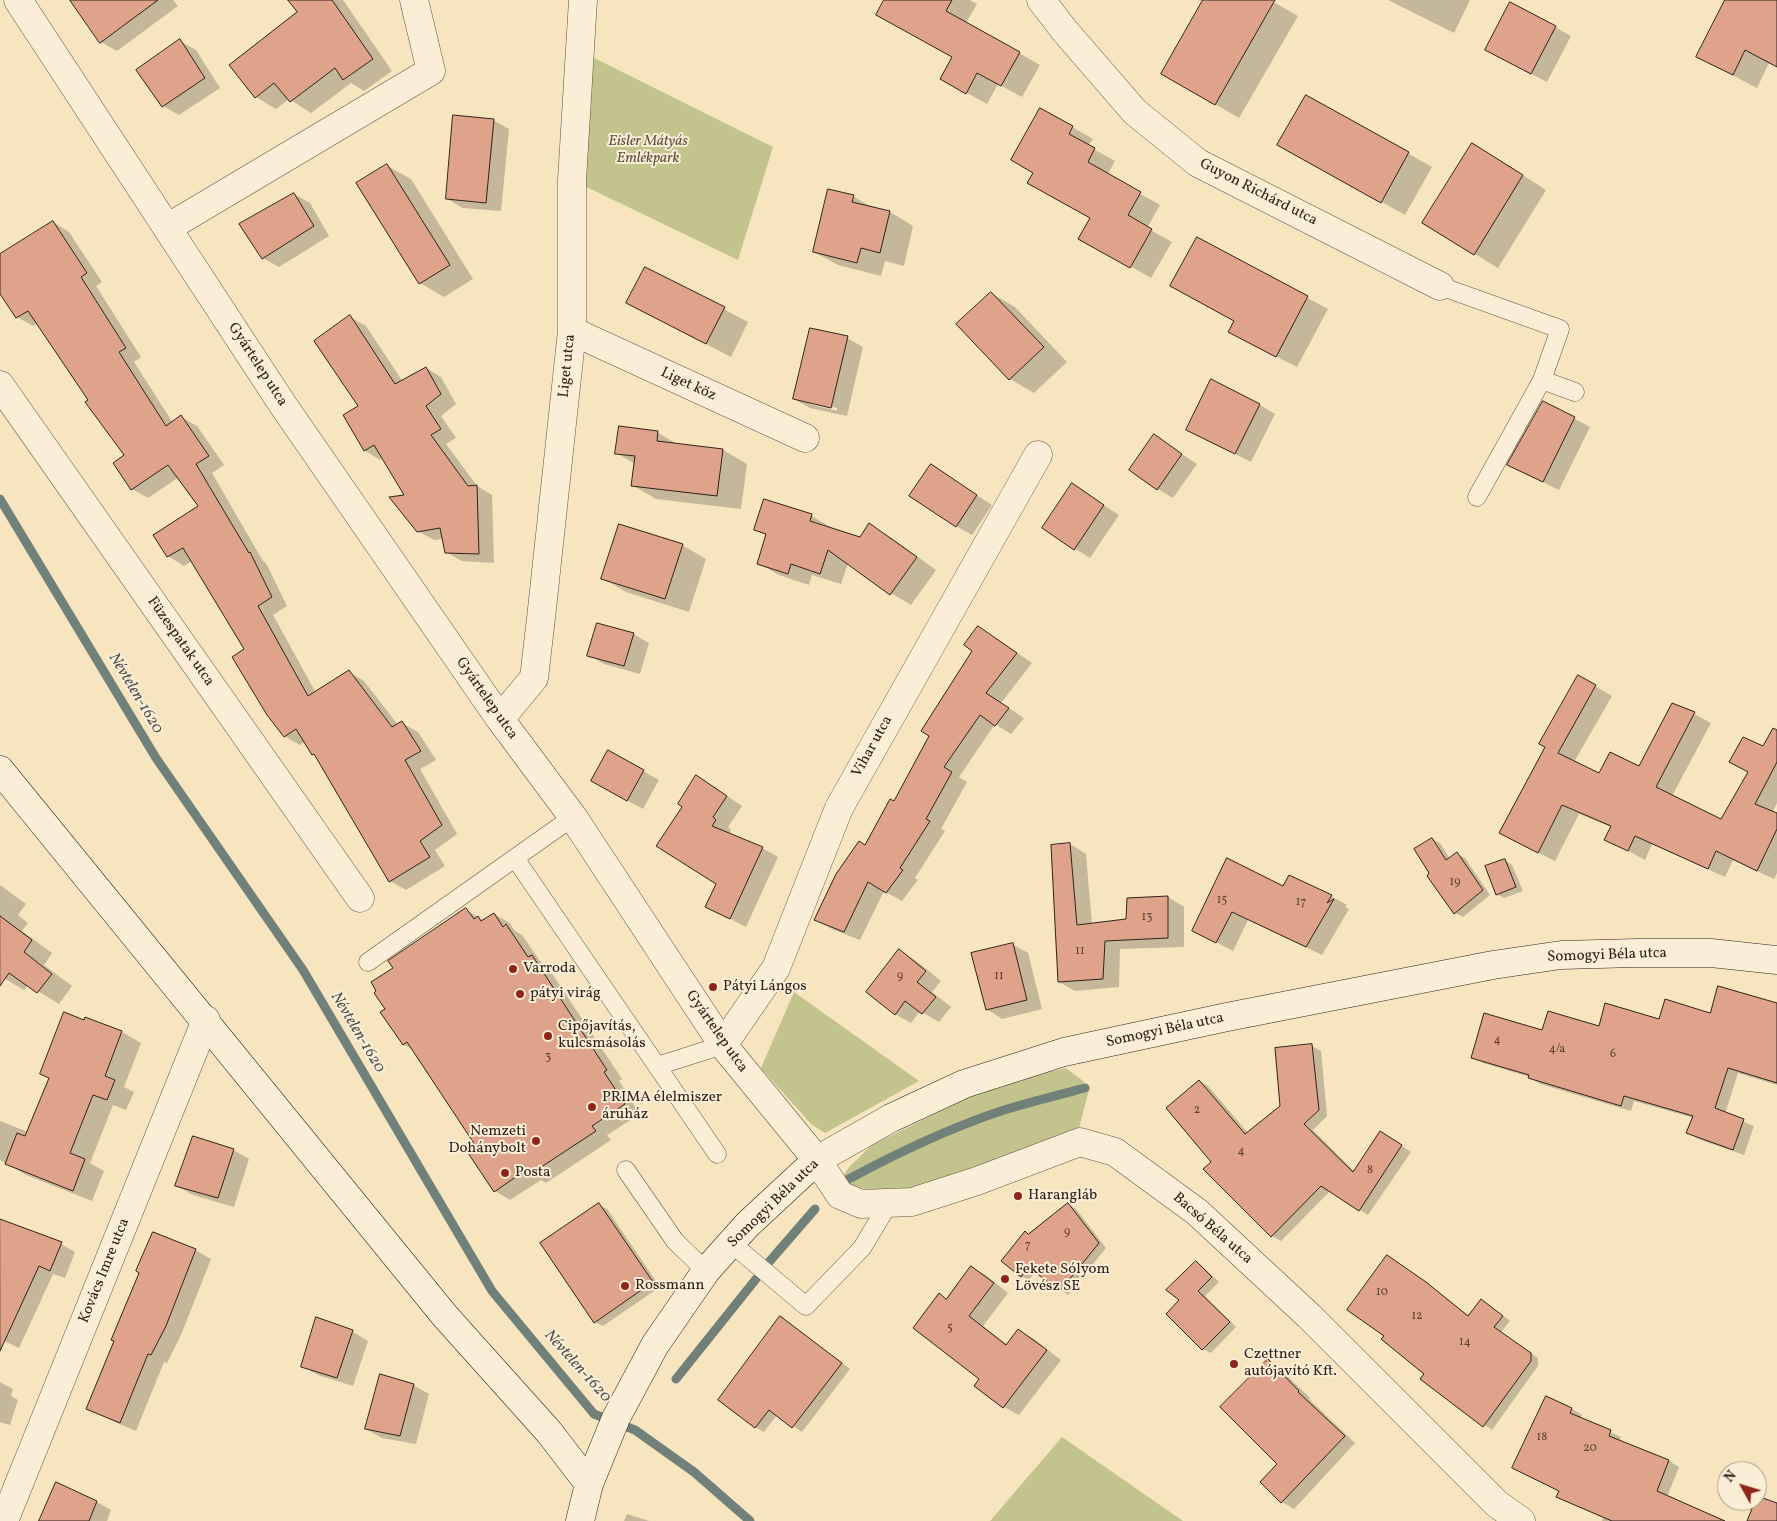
<!DOCTYPE html>
<html>
<head>
<meta charset="utf-8">
<style>
  body { margin:0 }
  #map { position:relative; width:1777px; height:1521px; overflow:hidden; background:#f7e5c0; font-family:Vollkorn,serif }
  canvas { display:block }
  .north { position:absolute; left:1717px; top:1461px; width:50px; height:50px; box-sizing:border-box; background:#faeed6; border:1px solid #a89c8b; border-radius:50%; rotate:309deg; font-size:14px; font-weight:700; line-height:20px; text-align:center; color:#2e221b }
  .north::after { content:''; display:block; margin:auto; width:18px; height:22px; background:#8f2418; clip-path:polygon(50% 0,100% 100%,50% 72%,0 100%) }
</style>
</head>
<body>
<div id="map">
<canvas width="1777" height="1521"></canvas>
<div class="north">N</div>
</div>
<script>
const g = document.querySelector('canvas').getContext('2d');
g.lineJoin = 'round';
function fill(path, color) {
  g.fillStyle = color;
  g.fill(path, 'evenodd');
}
function trace(path, color, width, dash) {
  g.strokeStyle = color;
  g.lineWidth = width;
  g.lineCap = dash ? 'butt' : 'round';
  g.setLineDash(dash || []);
  g.stroke(path);
}
function label(font, color, halo, rows, align = 'center') {
  g.font = font + ' Vollkorn,serif';
  g.lineWidth = 4;
  g.setLineDash([]);
  g.textBaseline = 'middle';
  g.strokeStyle = halo;
  g.fillStyle = color;
  for (const [text, x, y, turn = 0] of rows) {
    g.save();
    g.translate(x, y);
    g.rotate((+turn || 0) * Math.PI / 180);
    g.textAlign = isNaN(turn) ? turn : align;
    if (halo) g.strokeText(text, 0, 0);
    g.fillText(text, 0, 0);
    g.restore();
  }
}
fill(new Path2D(`
  M580,51L773,147L738,260L572,180Z
  M794,992L919,1081L825,1133L811,1124L761,1068Z
  M1066,1068L1083,1081L1089,1090L1079,1128L1006,1157L906,1190H873L853,1187L841,1180L849,1167L872,1145L951,1106L995,1085Z
  M1062,1437L1183,1521H990Z`), '#c3c38e');
fill(new Path2D(`
  M71,0H173L178,6L117,51L101,42Z
  M290,0H343L392,71L364,91L351,83L311,113L289,99L276,109L256,97L298,13Z
  M886,0H970L977,4L966,23L1040,65L1022,97L998,84L987,104L942,79L954,57Z
  M1199,0H1270L1298,16L1239,118L1162,73L1203,2Z
  M1388,0H1470L1454,33Z
  M1726,0H1777V67L1769,63L1757,88L1698,57Z
  M1555,27L1571,36L1547,82L1502,59Z
  M180,41L196,50L220,88L179,115L163,106Z
  M1306,96L1432,167L1405,215L1303,158Z
  M1041,109L1093,139L1088,146L1115,161L1107,175L1160,205L1147,228L1172,242L1151,278L1080,238L1091,218L1035,172Z
  M493,120L509,129L501,211L463,208L447,199Z
  M1496,158L1546,190L1498,268L1475,254Z
  M387,166L411,179L473,279L444,297L420,283Z
  M294,194L310,203L329,236L279,267L263,258Z
  M853,196L875,209L890,212L913,226L904,266L885,261L881,276L838,265L814,252Z
  M53,222L69,232L102,282L96,286L141,357L134,362L173,423L181,417L197,426L224,465L212,473L263,561L266,563L287,606L273,615L316,693L349,672L364,681L398,725L402,723L418,732L436,760L420,769L457,834L435,850L445,866L406,890L390,881L316,756L313,754L305,742L300,745L284,736L245,650L192,561L184,566L168,556L155,535L200,507L179,477L148,498L132,489L126,455L38,323L33,326L17,317L0,291V256Z
  M1197,239L1328,309L1297,367L1250,343L1236,321Z
  M646,268L748,322L731,357L628,303Z
  M991,293L1015,307L1067,362L1034,393L1010,379L958,324Z
  M350,317L366,326L403,382L426,368L441,377L456,404L441,416L456,438L446,444L477,486L492,495L494,563L462,561L446,552L443,539L434,540L418,531L406,496L383,458L380,460L364,450Z
  M847,338L863,347L847,416L810,408L794,399ZM809,402L837,408V411L809,404Z
  M1543,402L1590,427L1559,490L1524,473Z
  M1260,405L1275,414L1251,462L1203,438Z
  M658,433L679,445L723,450L747,464L741,509L656,499L632,485L635,464L617,453Z
  M1154,436L1197,464L1173,498L1158,489Z
  M931,466L992,505L972,535L956,526Z
  M1072,485L1119,515L1090,558L1074,548Z
  M765,501L812,516L832,528V529L860,538L870,525L890,537L936,570L911,605L891,593L848,563L841,584L812,575L809,585L779,575L758,563L767,536L755,529Z
  M682,545L706,559L689,612L626,592L602,578Z
  M633,634L649,643L640,674L604,664L589,655Z
  M994,637L1032,663L1001,703L1024,718L1011,734L995,724L959,777L967,782L941,829L945,831L915,878L918,880L902,901L884,891L860,940L832,929L816,920L894,803Z
  M1578,676L1612,696L1574,762L1600,775L1639,768L1694,714L1711,723L1672,796L1721,821L1763,748L1777,731V803L1772,813L1777,815V873L1774,879L1733,860L1725,877L1652,844L1645,860L1606,839L1611,827L1579,814L1555,861L1517,842L1546,747Z
  M643,771L659,780L643,809L608,790Z
  M712,786L742,806L728,827L731,830L729,834L762,848L778,857L746,927L707,907L717,884L658,846Z
  M1432,839L1440,843L1450,859L1457,854L1465,858L1490,895L1463,917L1455,913L1431,874Z
  M1070,844L1086,854L1092,925L1128,920V900L1168,897L1184,907V947L1120,949L1119,987L1075,991L1059,982Z
  M1228,859L1284,888L1331,896L1347,905L1345,907L1349,909L1322,955L1248,920L1233,951L1193,930Z
  M1505,860L1512,865L1523,891L1504,898L1497,894Z
  M0,885L26,904L18,915L28,923L22,931L52,953L44,965L72,986L59,1004L28,985L24,990L0,976Z
  M466,910L484,921L494,914L510,923L514,930L522,935L540,961L547,966L622,1079L619,1081L640,1114L607,1135L611,1140L546,1183L541,1180L510,1200L495,1191L479,1148L414,1050L404,1045L382,1013L387,1010L394,968Z
  M1012,944L1028,953L1042,1009L1002,1019L987,1009Z
  M899,951L915,960L941,981L932,992L951,1007L939,1022L920,1011L911,1023L895,1014Z
  M1777,1011V1085L1738,1073L1725,1114L1754,1126L1744,1155L1698,1139L1688,1133L1694,1118L1634,1101L1631,1111L1540,1084L1530,1077L1483,1063L1472,1057L1543,1032L1599,1027L1711,1014Z
  M86,1018L122,1032L141,1043L124,1087L134,1092L126,1110L113,1105L90,1163L104,1171L92,1201L26,1175L0,1160V1121L28,1132L50,1079L42,1074Z
  M1312,1046L1321,1051L1327,1116L1313,1130L1355,1172L1390,1138L1411,1152L1368,1215L1330,1191L1281,1241L1272,1236L1213,1162L1199,1081L1208,1086L1248,1133L1281,1106Z
  M233,1150L249,1159L234,1207L193,1195L177,1186Z
  M1068,1204L1076,1209L1106,1248L1068,1295L1036,1271L1029,1280L1021,1276L1029,1235Z
  M599,1205L607,1209L660,1287L603,1326L595,1322Z
  M0,1220L61,1244L75,1252L65,1278L53,1274L19,1348L0,1339Z
  M195,1250L211,1259L181,1335L167,1363L164,1362L136,1431L117,1423L101,1414L116,1341Z
  M1395,1261L1434,1288L1469,1316L1481,1301L1489,1305L1510,1321L1501,1332L1538,1358V1366L1492,1430L1422,1379L1426,1374L1385,1336Z
  M1196,1262L1203,1267L1219,1282L1205,1296L1236,1327L1211,1353L1203,1349L1168,1314L1181,1300Z
  M972,1267L987,1276L1008,1293L983,1326L1008,1345L1019,1331L1034,1339L1061,1360L1019,1415L1004,1407L981,1379L939,1295L947,1299Z
  M781,1317L850,1369L802,1432L777,1415L764,1432L755,1427Z
  M317,1319L353,1332L368,1341L353,1386L318,1375L302,1366Z
  M1268,1361L1279,1368L1310,1398L1309,1399L1355,1443L1294,1509L1282,1502L1261,1482L1278,1464Z
  M0,1382L13,1389L11,1396L18,1400L10,1425L0,1422Z
  M413,1385L429,1394L416,1444L382,1438L366,1429Z
  M1572,1409L1582,1415L1580,1419L1621,1437L1619,1442L1669,1461L1679,1467L1667,1497L1722,1521H1602L1603,1518L1557,1497L1560,1491L1513,1468Z
  M95,1501L111,1510L107,1521H40Z
  M627,1514L649,1521H624Z`), '#0003');
trace(new Path2D(`
  M0,499L156,758L303,970L492,1291L594,1414L635,1430L694,1472L750,1521
  M847,1180C897,1153 949,1128 1004,1110C1030,1102 1058,1095 1085,1088
  M769,1262L815,1209
  M676,1379L756,1279`), '#718079', 9);
const building = new Path2D(`
  M70,0H158L100,43Z
  M288,0H332L373,59L343,80L335,68L290,102L274,83L255,98L229,65L297,12Z
  M884,0H952L946,11L1020,52L1001,86L977,73L966,94L940,79L952,57L876,15Z
  M1203,0H1275L1215,105L1161,74Z
  M1725,0H1777V67L1745,50L1733,75L1696,57Z
  M1510,2L1556,26L1531,74L1485,50Z
  M180,39L205,78L162,107L136,70Z
  M1306,95L1409,152L1381,203L1277,145Z
  M1040,108L1073,126L1069,134L1095,148L1088,162L1141,192L1128,215L1152,229L1130,268L1078,239L1090,218L1027,183L1033,173L1011,160Z
  M453,115L494,119L486,203L446,199Z
  M1472,143L1523,175L1474,255L1422,223Z
  M387,164L450,265L419,284L356,183Z
  M828,189L854,195L852,202L890,211L880,253L861,248L857,263L813,252Z
  M294,193L314,226L262,259L239,224Z
  M53,221L87,273L81,277L126,348L119,352L166,426L181,415L209,456L196,464L249,553L250,552L272,597L258,606L308,696L349,670L392,727L402,721L421,751L405,760L442,825L420,841L430,857L389,882L314,754L312,755L296,729L284,737L267,715L232,657L244,649L183,548L167,557L153,535L198,506L168,465L131,490L113,463L124,455L85,402L88,400L28,311L16,318L0,294V254Z
  M1197,237L1308,296L1276,357L1228,332L1234,321L1170,286Z
  M645,267L725,307L706,344L626,303Z
  M991,292L1044,347L1009,380L956,324Z
  M350,315L395,384L426,367L441,394L426,406L441,429L431,435L468,486L477,485L479,554L445,553L440,528L417,532L389,497L404,495L374,445L364,451L343,415L358,406L314,341Z
  M810,328L848,336L831,408L793,399Z
  M1211,379L1260,404L1235,454L1186,430Z
  M1543,401L1575,417L1543,482L1507,465Z
  M619,426L658,431L657,441L723,449L717,496L631,486L635,456L615,454Z
  M1154,434L1182,454L1157,490L1129,470Z
  M931,464L977,495L956,527L909,496Z
  M1072,483L1104,505L1074,550L1042,528Z
  M764,499L812,514L810,521L860,537L869,523L917,557L890,595L828,550L820,574L791,564L788,574L757,564L766,534L754,530Z
  M619,524L683,544L665,599L601,579Z
  M597,623L634,633L624,666L587,656Z
  M978,626L1017,653L986,693L1009,708L995,726L980,715L944,767L952,772L926,819L930,821L900,868L903,870L886,893L868,882L844,932L814,920L836,874L859,841L865,845L890,799L894,801L929,736L921,731L972,651L964,645Z
  M1578,675L1596,685L1558,753L1599,773L1610,752L1639,766L1672,703L1695,712L1656,787L1721,819L1748,772L1729,762L1743,737L1763,746L1773,728L1777,730V762L1755,804L1777,813V829L1757,871L1716,851L1708,869L1635,836L1628,851L1604,840L1611,826L1562,805L1538,853L1499,833L1545,747L1539,744Z
  M608,750L644,770L627,801L591,781Z
  M696,775L727,796L713,817L716,820L712,826L763,847L730,919L705,907L716,884L656,846L682,807L678,804Z
  M1432,838L1446,860L1457,852L1483,890L1454,914L1427,876L1429,873L1414,849Z
  M1070,843L1077,925L1126,919L1127,898L1168,896V938L1105,941L1103,979L1058,982L1051,845Z
  M1227,858L1283,886L1289,875L1332,895L1327,903L1334,899L1306,947L1232,912L1216,943L1192,931Z
  M1505,859L1516,887L1496,895L1485,866Z
  M466,908L474,919L478,916L481,921L494,913L503,927L506,924L528,957L532,955L607,1070L604,1072L625,1104L592,1126L596,1131L529,1175L526,1170L494,1192L468,1153L477,1148L407,1042L403,1045L380,1012L385,1009L374,993L376,991L371,982L393,968L388,961Z
  M0,916L32,940L24,952L52,974L37,993L9,973L0,986Z
  M1013,943L1027,1000L986,1010L971,953Z
  M899,949L926,971L917,982L936,997L922,1014L905,1001L895,1015L866,992Z
  M1718,986L1777,1003V1083L1728,1068L1715,1108L1744,1119L1733,1150L1686,1133L1693,1116L1624,1096L1621,1106L1528,1078L1529,1075L1471,1058L1484,1013L1542,1030L1548,1011L1599,1026L1605,1003L1659,1019L1665,999L1710,1013Z
  M64,1012L84,1020L85,1017L122,1031L105,1076L115,1080L107,1100L93,1095L70,1153L85,1159L73,1191L5,1164L17,1133L25,1136L49,1078L40,1074Z
  M1312,1044L1319,1110L1304,1124L1353,1172L1380,1131L1402,1145L1359,1211L1321,1186L1271,1237L1203,1169L1211,1162L1166,1108L1199,1080L1245,1134L1280,1106L1275,1048Z
  M193,1136L234,1149L218,1198L175,1186Z
  M599,1203L653,1282L594,1323L540,1243Z
  M1068,1203L1099,1243L1060,1291L1028,1267L1021,1277L1001,1261L1025,1231L1028,1234Z
  M0,1219L62,1242L50,1271L39,1266L0,1351Z
  M153,1232L196,1249L166,1326L151,1355L148,1354L120,1423L86,1409L114,1341L111,1340L139,1273L136,1271Z
  M1387,1255L1426,1282L1468,1316L1481,1299L1503,1316L1494,1327L1531,1353V1361L1483,1427L1420,1379L1424,1374L1381,1339L1384,1336L1347,1310Z
  M1196,1261L1212,1277L1198,1291L1230,1322L1202,1350L1166,1314L1179,1300L1166,1290Z
  M971,1266L994,1283L969,1316L1006,1345L1018,1329L1047,1350L1003,1408L974,1386L979,1379L913,1328L939,1293L946,1299Z
  M780,1316L842,1363L792,1428L769,1410L755,1428L718,1400Z
  M316,1317L353,1330L337,1378L301,1367Z
  M1268,1359L1299,1391L1298,1392L1345,1436L1281,1503L1260,1482L1277,1464L1220,1407Z
  M380,1374L414,1384L400,1436L365,1429Z
  M1546,1396L1572,1408L1570,1413L1611,1430L1609,1436L1669,1460L1657,1491L1725,1521H1612L1556,1497L1559,1491L1512,1468Z
  M56,1482L97,1501L89,1521H39Z
  M1757,1496L1777,1503V1521H1747L1755,1501H1757Z`);
fill(building, '#dfa28a');
trace(building, '#2e221b', 1);
const lane = new Path2D(`
  M1440,286L1560,329L1542,380L1575,392
  M1477,497L1542,380
  M573,817L515,858L657,1066L723,1045
  M368,962L515,858
  M657,1066L717,1154
  M626,1170L675,1241L706,1271
  M731,1243L806,1306L862,1248L889,1203`);
const street = new Path2D(`
  M18,0L283,405L500,719L573,817L723,1045L817,1160L840,1195L861,1204L912,1202L977,1181L1080,1142L1115,1152L1197,1212L1309,1316L1497,1504L1521,1521
  M1041,0L1064,30L1135,112L1198,163L1440,286
  M167,228L431,71L414,0
  M572,331L805,438
  M0,385L360,898
  M500,719L534,678L541,618L572,331V180L583,0
  M723,1045L776,968L839,808L1038,455
  M4,1521L206,1020`);
const secondary = new Path2D(`
  M0,770L445,1316L549,1432L589,1484
  M580,1521L589,1484L616,1418L655,1345L706,1271L747,1225L817,1160L891,1118L964,1084L1064,1052L1227,1017L1493,965L1561,955L1637,953H1711L1777,960`);
trace(lane, '#605344', 19);
trace(street, '#605344', 29);
trace(secondary, '#2e221b', 29);
trace(lane, '#faeed6', 18);
trace(street, '#faeed6', 28);
trace(secondary, '#faeed6', 28);
for (const [x, y, r, color] of [
  [513,969,5,"#8f2418"],
  [713,987,5,"#8f2418"],
  [520,994,5,"#8f2418"],
  [548,1036,5,"#8f2418"],
  [592,1107,5,"#8f2418"],
  [536,1141,5,"#8f2418"],
  [505,1173,5,"#8f2418"],
  [1018,1196,5,"#8f2418"],
  [1005,1279,5,"#8f2418"],
  [625,1286,5,"#8f2418"],
  [1234,1364,5,"#8f2418"]
]) {
  const dot = new Path2D();
  dot.arc(x, y, r, 0, 2 * Math.PI);
  g.fillStyle = color;
  g.fill(dot);
  trace(dot, '#faeed6', 2);
}
label('12px', '#5a4237', null, [
  ["19",1455,883],
  ["15",1222,901],
  ["17",1301,903],
  ["13",1147,918],
  ["11",1080,952],
  ["9",900,977],
  ["11",999,977],
  ["4",1497,1041],
  ["4/a",1557,1050],
  ["6",1613,1055],
  ["3",548,1058],
  ["2",1197,1111],
  ["4",1241,1152],
  ["8",1370,1171],
  ["9",1067,1233],
  ["7",1028,1246],
  ["10",1382,1293],
  ["12",1417,1317],
  ["5",950,1329],
  ["14",1465,1343],
  ["18",1542,1438],
  ["20",1590,1449]
]);
label('italic 15px', '#5b523e', '#faeed6', [
  ["Eisler Mátyás",648,142],
  ["Emlékpark",648,159]
]);
label('15px', '#2e221b', '#faeed6', [
  ["Guyon Richárd utca",1258,193,27],
  ["Gyártelep utca",257,365,57],
  ["Liget utca",568,366,-84],
  ["Liget köz",688,385,25],
  ["Füzespatak utca",180,642,55],
  ["Gyártelep utca",486,699,55],
  ["Vihar utca",873,747,-61],
  ["Somogyi Béla utca",1607,956,-2],
  ["Somogyi Béla utca",1165,1031,-12],
  ["Gyártelep utca",716,1032,55],
  ["Somogyi Béla utca",774,1204,-44],
  ["Bacsó Béla utca",1212,1229,41],
  ["Kovács Imre utca",105,1271,-68]
]);
label('15px', '#2e221b', '#faeed6', [
  ["Varroda",523,969],
  ["Pátyi Lángos",723,987],
  ["pátyi virág",530,994],
  ["Cipőjavítás,",558,1027],
  ["kulcsmásolás",558,1044],
  ["PRIMA élelmiszer",602,1098],
  ["áruház",602,1115],
  ["Nemzeti",526,1132,"right"],
  ["Dohánybolt",526,1149,"right"],
  ["Posta",515,1173],
  ["Harangláb",1028,1196],
  ["Fekete Sólyom",1015,1270],
  ["Lövész SE",1015,1287],
  ["Rossmann",635,1286],
  ["Czettner",1244,1355],
  ["autójavító Kft.",1244,1372]
], 'left');
label('italic 16px', '#50514a', '#faeed6', [
  ["Névtelen-1620",135,694,59],
  ["Névtelen-1620",357,1033,59],
  ["Névtelen-1620",577,1367,48]
]);
</script>
</body>
</html>
